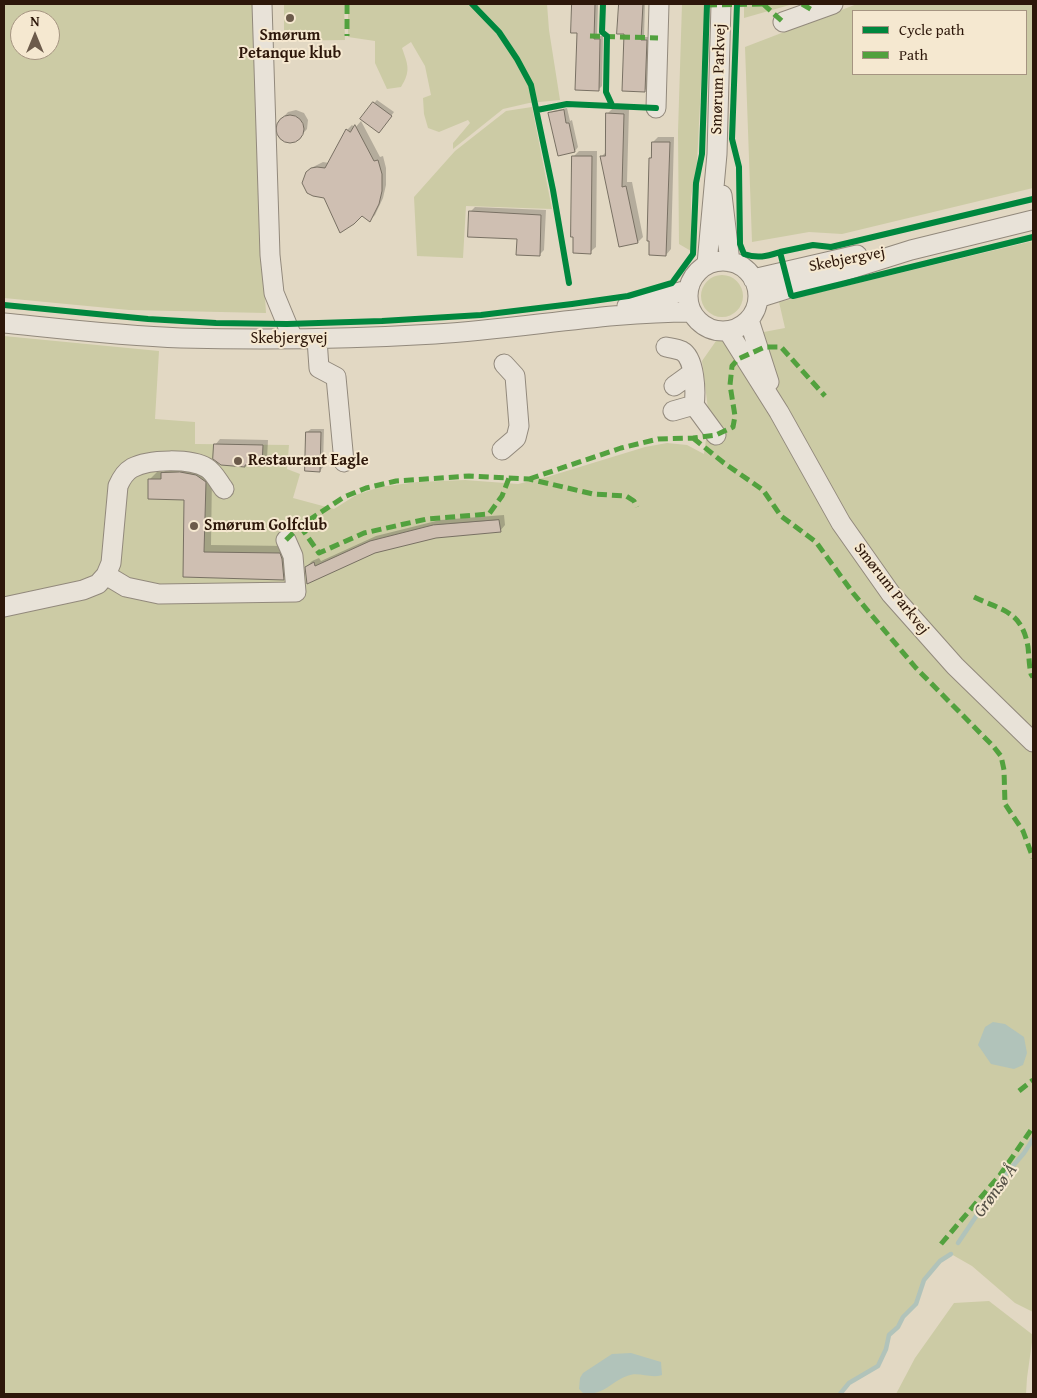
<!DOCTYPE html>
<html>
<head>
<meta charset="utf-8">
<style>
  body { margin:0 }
  #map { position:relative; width:1037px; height:1398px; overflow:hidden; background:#e2d8c3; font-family:"Gentium Book Plus",serif }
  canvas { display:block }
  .frame { position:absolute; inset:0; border:5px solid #2d170a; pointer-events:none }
  .legend { position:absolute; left:852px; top:10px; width:175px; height:65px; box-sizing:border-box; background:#f5e8d0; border:1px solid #a59481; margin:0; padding:6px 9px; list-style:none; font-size:15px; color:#2d170a }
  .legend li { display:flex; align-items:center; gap:10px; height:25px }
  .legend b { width:25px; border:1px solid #a59481 }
  .north { position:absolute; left:10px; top:10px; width:50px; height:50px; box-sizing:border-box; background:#f5e8d0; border:1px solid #a59481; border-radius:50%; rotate:0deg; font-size:14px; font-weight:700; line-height:20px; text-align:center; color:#2d170a }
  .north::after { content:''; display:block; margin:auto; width:18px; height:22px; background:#6c5b4b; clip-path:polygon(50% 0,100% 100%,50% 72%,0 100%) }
</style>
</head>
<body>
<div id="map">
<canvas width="1037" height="1398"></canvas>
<div class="frame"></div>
<ul class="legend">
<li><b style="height:6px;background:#00873e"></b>Cycle path</li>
<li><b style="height:6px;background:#52a13e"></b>Path</li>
</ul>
<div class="north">N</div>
</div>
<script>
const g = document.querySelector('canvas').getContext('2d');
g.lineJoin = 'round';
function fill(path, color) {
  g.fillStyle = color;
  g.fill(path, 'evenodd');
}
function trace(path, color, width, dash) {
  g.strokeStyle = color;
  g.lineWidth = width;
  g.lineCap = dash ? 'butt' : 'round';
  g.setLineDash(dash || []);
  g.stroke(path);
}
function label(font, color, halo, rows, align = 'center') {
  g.font = font + ' "Gentium Book Plus",serif';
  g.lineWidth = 4;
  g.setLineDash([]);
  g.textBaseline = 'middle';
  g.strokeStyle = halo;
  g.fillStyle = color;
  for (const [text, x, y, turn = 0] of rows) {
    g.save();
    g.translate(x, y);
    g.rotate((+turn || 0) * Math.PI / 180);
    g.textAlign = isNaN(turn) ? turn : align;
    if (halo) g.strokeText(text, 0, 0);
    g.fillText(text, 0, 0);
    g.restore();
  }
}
fill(new Path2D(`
  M4,4H255L261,232L266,313L129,310L4,298ZM20,20H50V50H20Z
  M284,4H344L345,40L284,41Z
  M348,4H547L549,30L560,100L529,103L503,109L453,149V143L470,123L468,120L439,132L428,128L424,114L423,98L431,95L425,66L411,42L402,48C408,65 411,71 401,87L387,89L375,63V41L348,37Z
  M682,4H705L697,163L691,197V251L679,244L678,132Z
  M744,4H793L744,18Z
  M857,4H1033V188L842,234L809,232L752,242L745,47ZM853,11H1026V74H853Z
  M532,107L552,209L466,206L463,258L417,256L414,197L455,151L506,111Z
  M1033,241V1312L1015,1303L972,1266L951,1254L940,1261L924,1280L916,1304L903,1317L898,1327L889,1335L886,1349L878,1366L849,1383L840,1394H4V336L159,351L155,419L195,422V444L289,445L287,469L300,474L293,498L334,509L356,495L380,487L417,482L465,480L518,484L547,477L645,447L667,443L687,445L704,454L709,417L702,361L716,341L785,328L779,302Z
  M701 296a21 21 0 1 1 42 0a21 21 0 1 1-42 0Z
  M989,1301L1033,1335L1027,1378L1026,1394H896L915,1358L954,1303Z`), '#cccba5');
fill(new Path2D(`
  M993,1022L1005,1024L1024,1037L1027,1053L1023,1065L1014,1069L991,1064L978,1045L985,1027Z
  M631,1353L661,1362L662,1375C650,1379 638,1371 627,1376C609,1383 606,1394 584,1394L579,1389L580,1378L583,1373L612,1354Z`), '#b1c3ba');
fill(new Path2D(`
  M573,4H598L597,36H603L602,86L598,90L578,32L572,31Z
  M620,4H645L644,37H650L648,87L645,90L626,33H619Z
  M377,100L394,112L382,128L374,103Z
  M567,108L570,121L572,120L578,147L575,151L559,154L549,114L553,111Z
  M613,108L629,109L627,182H632L643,237L638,242L620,246L601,157L606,152L607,114Z
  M296,110L304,113L308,120L307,129L299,138L291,142L283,140L279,136L278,123L288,112Z
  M361,121L380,157L383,156L386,168V185L383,198L375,215L370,220L362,214L325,197L307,172L313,167L323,162L329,163L347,130L352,125L355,128Z
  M658,137H674L671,249L666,255L650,158L653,156V142Z
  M579,151H597L596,247L590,252L574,156Z
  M475,207L546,210L544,250L539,255L518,238L470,212Z
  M311,429H324L323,467L320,471L307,432Z
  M220,439L268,440L267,459L262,464H246L245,466L215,445Z
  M170,466L212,475L211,545L287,546L290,571L283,578L184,576L186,499L150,479L157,472H164Z
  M504,515L505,525L500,531L436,537L375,551L308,582L306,567L312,561L319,558L321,561L376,536L440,520Z`), '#0003');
trace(new Path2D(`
  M958,1243L1000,1181L1024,1153L1033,1139
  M840,1394L849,1383L878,1366L886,1349L889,1335L898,1327L903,1317L916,1304L924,1280L940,1261L951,1254`), '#b1c3ba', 4.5);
const building = new Path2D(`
  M572,4H595L594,39H600L599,91L575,90L577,33H571Z
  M619,4H643L641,40H647L645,92L622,91L624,34H617Z
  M373,102L392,116L379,133L360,119Z
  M564,110L566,123H569L575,152L558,156L548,113Z
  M606,113L624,114L622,187L626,186L638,243L619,247L600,156H605Z
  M276 129a14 14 0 1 1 28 0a14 14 0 1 1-28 0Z
  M355,125L374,161L378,160L382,174V191L379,204L370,222L362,216L354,224L340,233L324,198L313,196L307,193L302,183L306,172L311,168L317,167L325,168L346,129L350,132Z
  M652,142H670L666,256L649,255V241H647L649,158H651Z
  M572,156H592L591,254L573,253V237H571Z
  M469,211L541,215L540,256L516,255L517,239L468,237Z
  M306,432H321L320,472L305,471Z
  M214,444L263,445L262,466L245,465V467L221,465L213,459Z
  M180,472L196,475L206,482L204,552L280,553L282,559L284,580L183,577L184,500L148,499V479H161V473Z
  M499,520L501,532L436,538L375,553L307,584L305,567L314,562L315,566L370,541L433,525Z`);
fill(building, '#cfbfb2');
trace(building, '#787063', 1);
const minor = new Path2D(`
  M262,4L270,255L274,293L293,339
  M783,22L833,4
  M656,108L659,4
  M722,195L730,262
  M688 296a35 35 0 1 1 70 0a35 35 0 1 1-70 0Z
  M707,264L717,154L721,4
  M753,279L857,255
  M758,298L911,250L1033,220
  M627,306L688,290
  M749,320L769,382
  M4,323C63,329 122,336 181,338C266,340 350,339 435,334C521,329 605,312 691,312
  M728,331L779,412L841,523L891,594L955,666L1033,742
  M317,339L319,368L336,377L344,462
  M666,347C671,348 678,349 682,351C695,358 696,392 694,405L716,435
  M674,386L692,373
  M673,411L694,405
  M502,450L516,438L519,426L515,376L504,364
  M106,575L126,587L159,594L296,592L293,556L286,540
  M4,607L83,590L98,584L106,575L111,563L118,486C121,479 125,472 132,468C149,459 191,458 207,468C214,472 219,483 224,489`);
trace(minor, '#92897c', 21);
trace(minor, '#e8e2d8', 19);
trace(new Path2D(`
  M347,4V36
  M763,4L783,22
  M802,4L814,11
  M707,5L763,4
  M590,36L658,38
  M693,438L724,463L763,490L781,516L816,542L853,593L916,668L993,746L1001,756L1004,770L1005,804L1023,831L1033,858
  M529,479L621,448L658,439L693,438L716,435L733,427L735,416L730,385L732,366L738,359L765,347H781L825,396
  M300,526L319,553L364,533L427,519L489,514L502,496L509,478
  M286,540L300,526L344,497L366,488L396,481L469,476L529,479L593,494L626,496L634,501L637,507
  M974,597C1003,611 1022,611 1028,647C1029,656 1029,665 1031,674L1033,677
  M1019,1091L1033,1080
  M941,1244L1000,1175L1033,1127`), '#52a13e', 5, [10, 5]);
trace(new Path2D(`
  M472,4L499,32L517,59L531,85L553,190L569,283
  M603,4L602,32L607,36L606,92L612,105
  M737,4L732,139L739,167L740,244L744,254C758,259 767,256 780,252L791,295L793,296L1033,237
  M537,110L567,104L656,108
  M780,252L813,245L831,247L1033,199
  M4,305L148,319L216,323L287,324L382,321L481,315L572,304L628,296L672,283L693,254L696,183L702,154L707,4`), '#00873e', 6);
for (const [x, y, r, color] of [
  [290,18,5,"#6c5b4b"],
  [238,461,5,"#6c5b4b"],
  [194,526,5,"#6c5b4b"]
]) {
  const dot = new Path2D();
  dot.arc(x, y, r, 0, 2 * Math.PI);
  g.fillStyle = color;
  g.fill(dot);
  trace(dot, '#f5e8d0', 2);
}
label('bold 16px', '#2d170a', '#f5e8d0', [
  ["Smørum",290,36,"center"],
  ["Petanque klub",290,54,"center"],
  ["Restaurant Eagle",248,461],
  ["Smørum Golfclub",204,526]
], 'left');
label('16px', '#2d170a', '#f5e8d0', [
  ["Smørum Parkvej",719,79,-88],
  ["Skebjergvej",847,260,-11],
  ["Skebjergvej",289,339],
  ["Smørum Parkvej",891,589,52]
]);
label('italic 18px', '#545046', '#f5e8d0', [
  ["Grønsø Å",996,1191,-54]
]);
</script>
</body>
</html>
